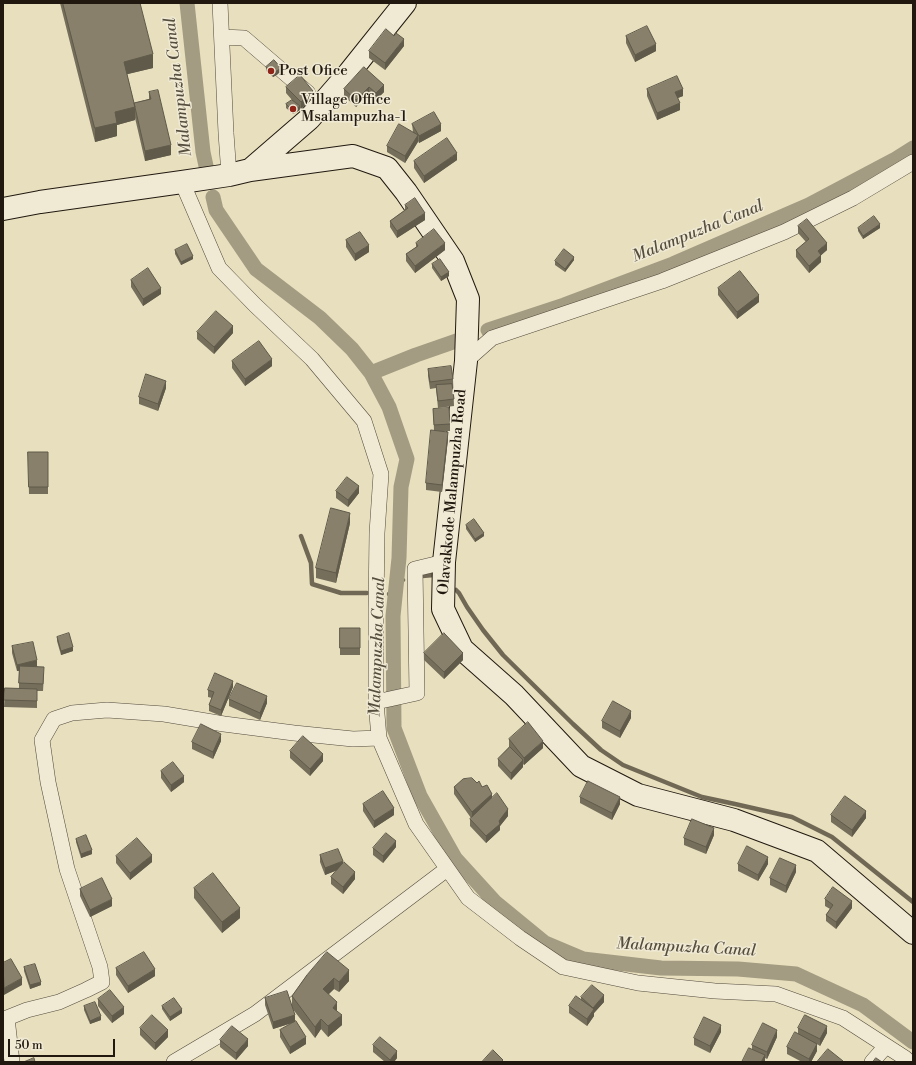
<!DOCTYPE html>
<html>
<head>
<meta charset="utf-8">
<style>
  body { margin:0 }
  #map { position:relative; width:916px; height:1065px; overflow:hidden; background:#e8dfbe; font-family:"Libre Bodoni",serif }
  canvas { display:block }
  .frame { position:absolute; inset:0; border:4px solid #21190f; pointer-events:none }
  .scale { position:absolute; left:8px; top:1039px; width:107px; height:18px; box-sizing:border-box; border:2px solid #21190f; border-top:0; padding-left:5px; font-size:12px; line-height:14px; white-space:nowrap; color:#21190f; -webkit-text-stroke:3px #f0ead5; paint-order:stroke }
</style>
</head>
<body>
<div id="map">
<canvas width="916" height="1065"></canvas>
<div class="frame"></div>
<div class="scale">50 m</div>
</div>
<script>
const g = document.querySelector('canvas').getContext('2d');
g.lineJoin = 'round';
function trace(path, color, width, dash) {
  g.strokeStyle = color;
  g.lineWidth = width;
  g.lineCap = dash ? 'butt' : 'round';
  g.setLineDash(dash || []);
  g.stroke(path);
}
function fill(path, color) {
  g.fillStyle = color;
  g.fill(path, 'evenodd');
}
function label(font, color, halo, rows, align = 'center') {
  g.font = font + ' "Libre Bodoni",serif';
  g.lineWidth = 3;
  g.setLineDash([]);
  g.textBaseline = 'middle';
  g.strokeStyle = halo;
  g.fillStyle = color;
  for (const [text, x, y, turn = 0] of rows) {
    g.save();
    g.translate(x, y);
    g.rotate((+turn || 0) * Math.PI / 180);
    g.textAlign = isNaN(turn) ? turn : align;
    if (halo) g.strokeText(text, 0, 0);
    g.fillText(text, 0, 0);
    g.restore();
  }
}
trace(new Path2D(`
  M301,536L311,563L312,584L341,593H367
  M422,576L434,575
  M456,590L459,593L467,607L483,630L503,655L573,724L601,750L623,765L702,797L735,804L792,817L832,837L913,902
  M389,594H392L393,589L392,584L403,580`), '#706854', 4.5);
trace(new Path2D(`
  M187,3L203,152L206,166
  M213,197L216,210L256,269L320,318L352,349L371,373L389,407L407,459L401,487L399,558L393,616L394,728L420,796L455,858L495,902L545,943L583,959L661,968L738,969L796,974L863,1005L913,1042
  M488,330L564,305L673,264L809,205L894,160L913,148
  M371,373L416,355L459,340`), '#a49c82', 15);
const minor = new Path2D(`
  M220,3L226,133L229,175
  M222,37L244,38L308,93
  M466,361L492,338L662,281L784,232L853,198L913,162
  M376,702L417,693L415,569L444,562
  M379,738L416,824L468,898L520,938L563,967L638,983L715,991L776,994L843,1018L905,1058L909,1062
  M12,1062L7,1018L27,1010L59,1002L86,990L102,982L100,967L67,869L48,782L42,740L54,719L72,713L107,710L164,714L224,724L294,733L353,739L379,738L376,702V609L377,533L381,474L364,421L312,359L255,305L219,268L182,182
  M174,1062L255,1014L447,869
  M872,1062L886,1046`);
const secondary = new Path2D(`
  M250,170L309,119L349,73L405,3
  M3,209L40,202L182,182L229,175L250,170L353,156L387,168L406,192L453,261L468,299L466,361L444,562L443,609L462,649L514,695L581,766L638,795L734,820L817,851L913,933`);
trace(minor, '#534a3b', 16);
trace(secondary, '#21190f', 24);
trace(minor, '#f0ead5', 15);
trace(secondary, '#f0ead5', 22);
fill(new Path2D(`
  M60,3H140L153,68L127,74L134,103L149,99V92L171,155L145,161L135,118V120L117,125V136L95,142Z
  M626,36L656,51L635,62L626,43Z
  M404,46L385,70L369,58V51Z
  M274,60L284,71V74L280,73L273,77L266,71V67Z
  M364,67L384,92L376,100L369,93L356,107L344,96V89Z
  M286,87L313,98L301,109L300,108V110L293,114L286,108V104L292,100L286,93Z
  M647,89L683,96L678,98L680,110L657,120L647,96Z
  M412,124L441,131L419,143L418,141L405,163L387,152V146L413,132Z
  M457,160L424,183L414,168V161Z
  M405,205L425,220L397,238L390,227V221L405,210Z
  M798,226L827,250L821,255V262L809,273L796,257V250L806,242L798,233Z
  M858,228H880L863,239L858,231Z
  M346,240L369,252L355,261L346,247Z
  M416,243L445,250L415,273L406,261V254L416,247Z
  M175,250L193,259L181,265L175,254Z
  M574,260L565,272L555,265V261Z
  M432,264L449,276L441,281L432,268Z
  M131,280L161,294L143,306L131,287Z
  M718,288L759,302L737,319L718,295Z
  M197,332L233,333L214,354L197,339Z
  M232,361L272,366L245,386L232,368Z
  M428,369L453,379L454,406L438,408L436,388L430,389L428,376Z
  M166,388L158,411L139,404V397Z
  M433,409L450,424V431H443L448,439L442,492L426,490V483L434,430Z
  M28,452H48V494H29Z
  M336,491L359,493L348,507L336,498Z
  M350,523L336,583L316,578V568Z
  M466,525L484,536L475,542L466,529Z
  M340,628H360V655H340Z
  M57,637L73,651L61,655L57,641Z
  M12,646L37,666L44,674L43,691H37V708L4,707L5,688L19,689V671H17L12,653Z
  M424,653L463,660L444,679L424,660Z
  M233,687L221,716L209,711V705L212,698L208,697V690Z
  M229,699L267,703L260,720L229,706Z
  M631,718L620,738L602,728V721Z
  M509,739L543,748L524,765L523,764V767L511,780L498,766V759L509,747Z
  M221,741L213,759L192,749V742Z
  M290,751L323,761L310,776L290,758Z
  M161,771L184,782L171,792L161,778Z
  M477,783L482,787L508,816L500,826V830L486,843L470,826V819L471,818L454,794V787Z
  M580,797L620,804L612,820L580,803Z
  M363,804L394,815L374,828L363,811Z
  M831,815L866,818L852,837L831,822Z
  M714,835L706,854L684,845V838Z
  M76,839L92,854L81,858L76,842Z
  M396,847L383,863L373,855V848Z
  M320,855L343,864L355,879L343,894L331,884V877L337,870L325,875L320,862Z
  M116,856L152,862L130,880L116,863Z
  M738,864H768L758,881L738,871Z
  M796,872L786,893L770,885V878Z
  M194,888L240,918L222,933L194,898Z
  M80,889L112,906L90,917L80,896Z
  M825,899L852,908L836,929L826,921V915L830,909L825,906Z
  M24,967L41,985L30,989L24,971Z
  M116,968L155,976L128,993L116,975Z
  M307,975L349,981L339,992L334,989L328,994L337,1011L342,1025L328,1037L321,1029L315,1038L292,1008L295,1021L306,1044L290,1054L280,1037V1030L292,1023L273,1029L265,1005V998L292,1005V996Z
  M581,997L604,1002L594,1013V1016L587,1026L569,1013V1006L581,1000Z
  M98,999L124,1014L112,1023L98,1006Z
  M84,1006L101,1020L90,1024L84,1010Z
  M162,1006L182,1013L170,1021L162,1009Z
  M140,1028L168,1037L155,1050L140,1035Z
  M798,1028L827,1033L820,1046L817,1044V1051L811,1062H802L787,1054V1047L798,1034Z
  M721,1032L710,1053L694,1045V1038Z
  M777,1037L767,1059L765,1058V1062L752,1049V1045Z
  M220,1040L248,1046L236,1060L220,1047Z
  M373,1045L397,1058L394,1062H385L373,1052Z`), '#756e5b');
fill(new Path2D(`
  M404,39V46L385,70V63Z
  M656,44V51L635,62V55Z
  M153,54V68L124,75V62Z
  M280,69V73L273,77V73Z
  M384,85V92L376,100V93Z
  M369,87V93L356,107V100Z
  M683,89V96L675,99V92Z
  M313,91V98L301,109V102Z
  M680,103V110L657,120V113Z
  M300,106V110L293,114V111Z
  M135,107V120L117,125V136L95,142V128L115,112Z
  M441,124V131L419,143V136Z
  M418,135V142L405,163V156Z
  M171,145V155L145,161V151Z
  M457,153V160L424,183V176Z
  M425,213V220L397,238V231Z
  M880,224V228L863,239V236Z
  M445,243V250L415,273V266Z
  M827,243V250L818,258V251Z
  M369,245V252L355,261V254Z
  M821,255V262L809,273V266Z
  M193,256V259L181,265V262Z
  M574,257V260L565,272V269Z
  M449,272V276L441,281V277Z
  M161,288V294L143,306V299Z
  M759,295V302L737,319V312Z
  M233,326V333L214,354V347Z
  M272,359V366L245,386V379Z
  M166,381V388L158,411V404Z
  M448,432V439L442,492V485Z
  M359,486V493L348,507V500Z
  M350,513V523L336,583V573Z
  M484,533V536L475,542V539Z
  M73,647V651L61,655V651Z
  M463,653V660L444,679V672Z
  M37,660V667L17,671V665Z
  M233,681V687L221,716V710Z
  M267,696V703L260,720V713Z
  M631,711V718L620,738V731Z
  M221,734V741L213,759V752Z
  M543,741V748L524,765V758Z
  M323,754V761L310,776V769Z
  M523,760V767L511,780V773Z
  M184,776V782L171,792V785Z
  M492,794V801L472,819V812Z
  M620,797V804L612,820V813Z
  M394,808V815L374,828V821Z
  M508,809V816L500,826V830L486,843V836Z
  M866,811V818L852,837V830Z
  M714,828V835L706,854V847Z
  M396,841V847L383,863V856Z
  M92,850V854L81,858V854Z
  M152,855V862L130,880V873Z
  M768,857V864L758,881V875Z
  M343,861V868L325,875V868Z
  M796,865V872L786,893V886Z
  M355,872V879L343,894V887Z
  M112,899V906L90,917V910Z
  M852,901V908L836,929V922Z
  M240,908V918L222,933V922Z
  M155,969V976L128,993V986Z
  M349,970V981L339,992V982Z
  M22,978V985L4,995V988Z
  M334,978V989L323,1000V989Z
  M41,982V985L30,989V985Z
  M604,995V1002L594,1013V1016L587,1026V1019L593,1011V1008Z
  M337,1002V1013L333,1008Z
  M124,1007V1014L112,1023V1016Z
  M182,1009V1013L170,1021V1017Z
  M295,1015V1022L273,1029V1022Z
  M342,1015V1025L328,1037V1026Z
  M101,1016V1020L90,1024V1021Z
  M321,1019V1029L315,1038V1027Z
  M721,1025V1032L710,1053V1046Z
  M827,1026V1033L820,1046V1039Z
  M168,1030V1037L155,1050V1043Z
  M777,1030V1037L767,1059V1052Z
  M306,1037V1044L290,1054V1047Z
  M248,1039V1046L236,1060V1053Z
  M817,1044V1051L811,1062H809V1059Z
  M397,1051V1058L394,1062H390V1060Z
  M765,1055V1062H761Z`), '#5f5a4a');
const building = new Path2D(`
  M63,3H140L153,54L124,62L135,107L115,112L117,123L95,128Z
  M647,26L656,44L635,55L626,36Z
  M386,29L394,36L396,33L404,39L385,63L369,51Z
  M274,60L284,71L280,69L273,73L266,67Z
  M364,67L384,85L376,93L369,87L356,100L344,89Z
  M300,75L313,91L301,102L286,87Z
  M677,76L683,89L675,92L680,103L657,113L647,89Z
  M158,90L171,145L145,151L134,103L151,99L149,92Z
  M292,100L300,106L293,111L286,104Z
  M434,112L441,124L419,136L412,124Z
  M399,124L418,135L405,156L387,146Z
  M447,138L457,153L424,176L414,161Z
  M415,198L425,213L397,231L390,221L408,208L405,205Z
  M874,216L880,224L863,236L858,228Z
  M807,219L827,243L818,251L821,255L809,266L796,250L809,239L798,226Z
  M434,229L445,243L415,266L406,254L418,246L416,243Z
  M360,232L369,245L355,254L346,240Z
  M187,244L193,256L181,262L175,250Z
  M564,249L574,257L565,269L555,261Z
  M440,259L449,272L441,277L432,264Z
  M148,268L161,288L143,299L131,280Z
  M740,271L759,295L737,312L718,288Z
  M216,311L233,326L214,347L197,332Z
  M259,341L272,359L245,379L232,361Z
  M451,366L453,379L430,382L428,369Z
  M146,374L166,381L158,404L139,397Z
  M452,384L454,399L438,401L436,385Z
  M449,408L450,424L434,425L433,409Z
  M431,430L448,432L442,485L426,483Z
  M28,452H48V487H29Z
  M347,477L359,486L348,500L336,491Z
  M331,508L350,513L336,573L316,568Z
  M474,519L484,533L475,539L466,525Z
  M340,628H360V648H340Z
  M69,633L73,647L61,651L57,637Z
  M444,633L463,653L444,672L424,653Z
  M33,642L37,660L17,665L12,646Z
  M20,666L44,667L43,684L19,683Z
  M215,673L233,681L221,710L209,705L214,692L208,690Z
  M237,683L267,696L260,713L229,699Z
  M5,688L37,689V701L4,700Z
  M613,701L631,711L620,731L602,721Z
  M528,722L543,741L524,758L509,739Z
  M201,724L221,734L213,752L192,742Z
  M303,736L323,754L310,769L290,751Z
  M510,747L523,760L511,773L498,759Z
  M173,762L184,776L171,785L161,771Z
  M472,778L477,783L479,781L482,787L487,785L492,794L472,812L454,787L463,779Z
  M588,781L620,797L612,813L580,797Z
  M383,791L394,808L374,821L363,804Z
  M497,793L508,809L499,821L500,824L486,836L470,819Z
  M845,796L866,811L852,830L831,815Z
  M692,819L714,828L706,847L684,838Z
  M386,833L396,841L383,856L373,848Z
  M86,835L92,850L81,854L76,839Z
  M137,838L152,855L130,873L116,856Z
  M747,846L768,857L758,875L738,864Z
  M338,849L343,861L325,868L320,855Z
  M780,858L796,865L786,886L770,878Z
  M344,862L355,872L343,887L331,877Z
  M213,873L240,908L222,922L194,888Z
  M102,878L112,899L90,910L80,889Z
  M833,887L852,901L836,922L826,915L833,905L825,899Z
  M144,952L155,969L128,986L116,968Z
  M327,952L349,970L339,982L334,978L323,989L337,1002L333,1008L342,1015L328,1026L321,1019L315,1027L292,996L307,975Z
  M11,959L22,978L4,988L3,963Z
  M35,964L41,982L30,985L24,967Z
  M592,985L604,995L593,1008L581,997Z
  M110,990L124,1007L112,1016L98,999Z
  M287,991L295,1015L273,1022L265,998Z
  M576,996L594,1009L587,1019L569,1006Z
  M174,998L182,1009L170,1017L162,1006Z
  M95,1002L101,1016L90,1021L84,1006Z
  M152,1015L168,1030L155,1043L140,1028Z
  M805,1015L827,1026L820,1039L798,1028Z
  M704,1017L721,1025L710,1046L694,1038Z
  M296,1021L306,1037L290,1047L280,1030Z
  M763,1023L777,1030L767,1052L752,1045Z
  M232,1026L248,1039L236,1053L220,1040Z
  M795,1032L817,1044L809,1059L787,1047Z
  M380,1037L397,1051L390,1060L373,1045Z
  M749,1048L765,1055L761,1062H742Z
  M828,1049L843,1061V1062H817Z
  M493,1050L503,1060L501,1062H482Z
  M34,1058L35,1062H24Z
  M876,1058L882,1062H873Z`);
fill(building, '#88806a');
trace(building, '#5f5a4a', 1);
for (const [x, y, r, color] of [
  [271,71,4,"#8f2418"],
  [293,109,4,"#8f2418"]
]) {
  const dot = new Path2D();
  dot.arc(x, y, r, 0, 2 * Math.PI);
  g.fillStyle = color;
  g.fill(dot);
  trace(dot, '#f0ead5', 1.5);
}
label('15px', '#21190f', '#f0ead5', [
  ["Post Ofice",279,71],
  ["Village Office",301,100],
  ["Msalampuzha-1",301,117]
], 'left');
label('15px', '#21190f', '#f0ead5', [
  ["Olavakkode Malampuzha Road",453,492,-85]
]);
label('italic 16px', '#554d3d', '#f0ead5', [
  ["Malampuzha Canal",179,87,-97],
  ["Malampuzha Canal",698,232,-22],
  ["Malampuzha Canal",378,647,-88],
  ["Malampuzha Canal",686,948,3]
]);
</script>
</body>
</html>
